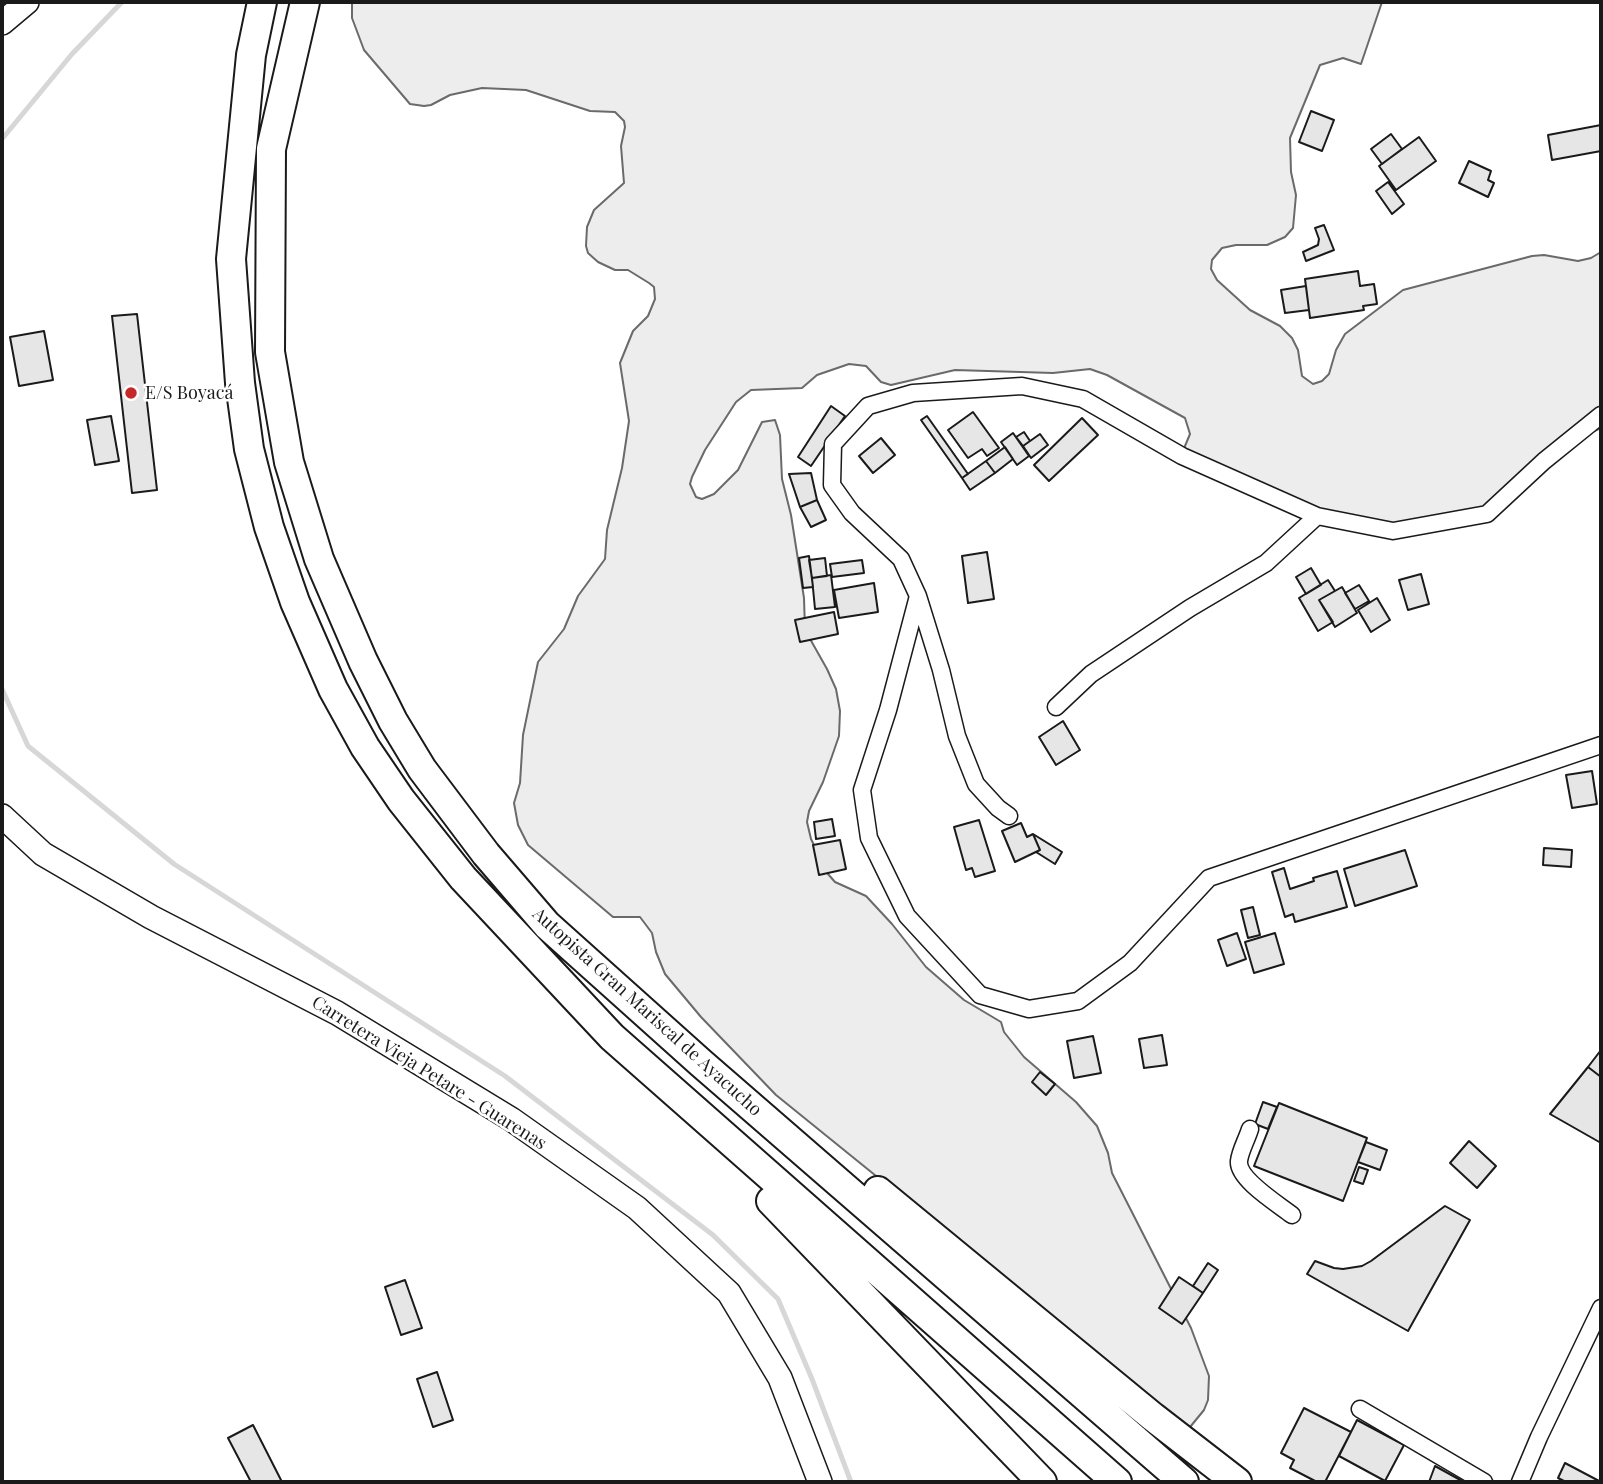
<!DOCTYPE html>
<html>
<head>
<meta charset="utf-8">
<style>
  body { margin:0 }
  #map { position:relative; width:1603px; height:1484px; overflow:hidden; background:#fff; font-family:"Playfair Display",serif }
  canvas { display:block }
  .frame { position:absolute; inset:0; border:4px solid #1a1a1a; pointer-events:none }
</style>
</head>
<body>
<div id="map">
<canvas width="1603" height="1484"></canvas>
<div class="frame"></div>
</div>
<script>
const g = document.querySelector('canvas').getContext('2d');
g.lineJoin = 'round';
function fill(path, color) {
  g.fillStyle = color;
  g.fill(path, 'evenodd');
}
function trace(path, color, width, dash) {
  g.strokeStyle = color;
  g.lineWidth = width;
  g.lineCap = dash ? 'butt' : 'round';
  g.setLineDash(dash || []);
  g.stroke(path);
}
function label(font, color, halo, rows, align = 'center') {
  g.font = font + ' "Playfair Display",serif';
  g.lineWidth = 5;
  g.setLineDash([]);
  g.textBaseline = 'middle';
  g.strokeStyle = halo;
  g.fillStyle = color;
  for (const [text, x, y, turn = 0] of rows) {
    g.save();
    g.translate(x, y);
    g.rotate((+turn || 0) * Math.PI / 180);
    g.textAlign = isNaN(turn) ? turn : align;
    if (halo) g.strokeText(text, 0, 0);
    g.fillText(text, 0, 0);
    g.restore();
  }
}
const built = new Path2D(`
  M352,2H1382L1361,64L1343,58L1320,65L1290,138L1291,172L1296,195L1293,228L1285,237L1267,245H1236L1222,248L1212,260L1211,269L1217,280L1250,310L1280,326L1292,338L1298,350L1302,376L1313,384L1322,381L1329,374L1336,350L1345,334L1403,290L1532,256L1544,255L1578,261L1591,258L1601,252V428L1585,435L1493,506L1469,517L1353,527L1186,456L1185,446L1190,434L1185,418L1107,375L1090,369L1053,373L955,370L891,385L881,382L866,366L849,364L817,375L802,388L751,390L736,402L705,450L692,477L690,484L696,497L702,499L714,494L738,470L762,422L775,420L780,435L782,479L791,515L804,598L805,630L827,669L836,689L840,711L839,736L823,782L809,811L807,822L811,839L828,874L835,882L866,896L892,924L926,967L964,1000L1001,1022L1004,1032L1024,1057L1076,1102L1097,1126L1108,1153L1112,1173L1191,1328L1209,1376L1208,1400L1204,1410L1186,1432L970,1252L776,1095L701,1017L665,974L656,952L652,933L640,917H613L528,845L518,825L514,803L520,783L523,735L538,662L564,629L578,596L605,559L607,530L622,468L629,421L620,363L633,331L648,316L655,299L654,287L649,283L628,270H615L598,262L588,253L586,246L587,227L594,210L624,183L621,146L625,127L624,121L615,112L590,111L526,90L482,88L450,95L431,105L424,106L410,104L364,50L352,18Z`);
fill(built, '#ededed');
trace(built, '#6a6a6a', 2);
trace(new Path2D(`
  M2,139L72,54L122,2
  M2,689L28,746L174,864L505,1076L713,1235L778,1299L812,1379L851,1482`), '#d7d7d7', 5);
const building = new Path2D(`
  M1311,111L1334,120L1322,151L1299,142Z
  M1601,125V151L1552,160L1548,135Z
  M1391,134L1402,149L1382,164L1371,149Z
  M1419,137L1436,161L1396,190L1379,166Z
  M1469,161L1491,171L1488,180L1494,183L1488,197L1459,183Z
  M1388,182L1404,204L1392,214L1376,191Z
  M1324,225L1334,250L1306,261L1303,252L1318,245L1319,239L1315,228Z
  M1358,271L1360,286L1374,284L1377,304L1363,306L1364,310L1310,318L1305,279Z
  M1306,286L1309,310L1285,313L1281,290Z
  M137,314L157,490L132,493L112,316Z
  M44,331L53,380L19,386L10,337Z
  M831,406L845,416L811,466L798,457Z
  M973,412L999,448L987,456L982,449L968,458L948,430Z
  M111,416L119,461L95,465L87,420Z
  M927,416L968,474L962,478L921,420Z
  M1082,418L1098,435L1049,481L1034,465Z
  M1024,432L1030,441L1023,446L1016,437Z
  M1013,433L1029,456L1017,465L1001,442Z
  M1040,434L1048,445L1031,458L1023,446Z
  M881,438L895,455L873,473L859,456Z
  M1005,447L1013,459L995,473L986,461Z
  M986,461L995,473L970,490L962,478Z
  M811,473L817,500L800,507L789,474Z
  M817,500L826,520L811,527L800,507Z
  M987,552L994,599L968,603L962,556Z
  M809,556L813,587L803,588L799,558Z
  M825,558L827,576L812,578L809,560Z
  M862,560L864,573L832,577L830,564Z
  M1311,568L1321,585L1306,594L1296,577Z
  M1421,574L1429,604L1408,610L1399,580Z
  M831,575L835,607L815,609L812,578Z
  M1328,580L1335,591L1319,600L1333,622L1318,631L1299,598Z
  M874,583L878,612L839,618L834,590Z
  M1359,585L1369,601L1355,609L1345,593Z
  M1342,587L1357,613L1335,627L1319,600Z
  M1377,598L1390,620L1371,632L1358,610Z
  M834,612L838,634L800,642L795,620Z
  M1063,721L1080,750L1056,765L1039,737Z
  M1592,771L1597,804L1572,808L1566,775Z
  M832,819L835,836L816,839L814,822Z
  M979,820L995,871L975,877L972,868L966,870L954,827Z
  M1021,823L1027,837L1033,834L1040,850L1015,862L1002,831Z
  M1033,834L1062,852L1055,864L1036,852L1040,850Z
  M840,840L846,869L819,875L813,845Z
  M1544,848L1572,850L1571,867L1543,865Z
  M1405,850L1417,886L1355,906L1344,869Z
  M1284,868L1290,889L1314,881L1313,878L1337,871L1347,907L1295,922L1293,914L1285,917L1272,872Z
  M1253,907L1260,935L1248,938L1241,910Z
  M1237,933L1246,959L1227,966L1218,940Z
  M1275,933L1284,964L1254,973L1245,942Z
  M1162,1035L1167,1065L1144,1068L1139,1039Z
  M1093,1036L1101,1073L1074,1078L1067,1041Z
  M1601,1050V1077L1588,1067Z
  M1588,1067L1601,1077V1143L1550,1114Z
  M1040,1072L1055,1084L1046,1095L1032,1082Z
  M1263,1102L1277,1107L1268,1129L1255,1124Z
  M1279,1103L1367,1138L1343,1201L1254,1166Z
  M1469,1141L1496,1166L1477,1188L1450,1163Z
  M1366,1142L1387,1150L1380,1170L1358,1162Z
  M1359,1167L1368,1170L1363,1184L1354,1181Z
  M1445,1206L1470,1220L1408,1331L1307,1274L1315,1261L1334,1268L1343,1269L1362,1266L1371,1261Z
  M1208,1263L1218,1270L1203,1293L1193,1286Z
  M1179,1277L1203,1293L1182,1324L1159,1308Z
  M405,1280L422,1328L401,1335L385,1287Z
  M437,1372L453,1420L433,1427L417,1379Z
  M1304,1408L1351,1432L1325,1482H1317L1290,1468L1294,1460L1281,1453Z
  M1357,1420L1404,1445L1385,1481L1339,1456Z
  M253,1425L282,1482H251L228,1438Z
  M1565,1463L1601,1482H1566L1558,1478Z
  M1435,1466L1464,1482H1429Z`);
fill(building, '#e6e6e6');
trace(building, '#1a1a1a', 2);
const minor = new Path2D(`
  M1601,415L1544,461L1487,514L1393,531L1317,516L1182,456L1083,399L1022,386L913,393L868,406L833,444L832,485L852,513L901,559L918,596L888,710L862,790L869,838L907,916L980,995L1029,1009L1078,1001L1130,963L1209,878L1601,745
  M918,596L941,670L957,736L976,784L998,808L1009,816
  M1056,707L1091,674L1190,608L1266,563L1317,516
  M1250,1129C1247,1139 1240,1151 1239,1161C1237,1179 1278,1204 1292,1215
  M1360,1409L1484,1482
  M1520,1482L1539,1437L1601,1308`);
const secondary = new Path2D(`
  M2,23L27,2
  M2,816L43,854L151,917L337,1013L511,1119L637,1208L729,1293L780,1378L820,1482`);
const motorway = new Path2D(`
  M262,2L251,55L231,259L240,383L249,449L269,527L295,602L333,689L365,747L401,800L463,878L612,1037L1117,1482
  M305,2L271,149L270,352L289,462L319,559L363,661L393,721L422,769L486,854L547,925L701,1063L1184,1482
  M878,1191L1153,1417L1237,1482
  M771,1201L1042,1482`);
trace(minor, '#1a1a1a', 19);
trace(secondary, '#1a1a1a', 26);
trace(motorway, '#1a1a1a', 32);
trace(minor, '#fff', 16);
trace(secondary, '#fff', 23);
trace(motorway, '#fff', 28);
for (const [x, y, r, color] of [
  [131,393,7,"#c62828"]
]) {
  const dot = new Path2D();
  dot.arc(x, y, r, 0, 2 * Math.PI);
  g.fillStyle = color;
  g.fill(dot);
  trace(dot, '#fff', 2.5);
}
label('18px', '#1a1a1a', '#fff', [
  ["E/S Boyacá",145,393]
], 'left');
label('18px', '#1a1a1a', '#fff', [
  ["Autopista Gran Mariscal de Ayacucho",647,1012,42],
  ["Carretera Vieja Petare - Guarenas",429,1073,32]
]);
</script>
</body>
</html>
